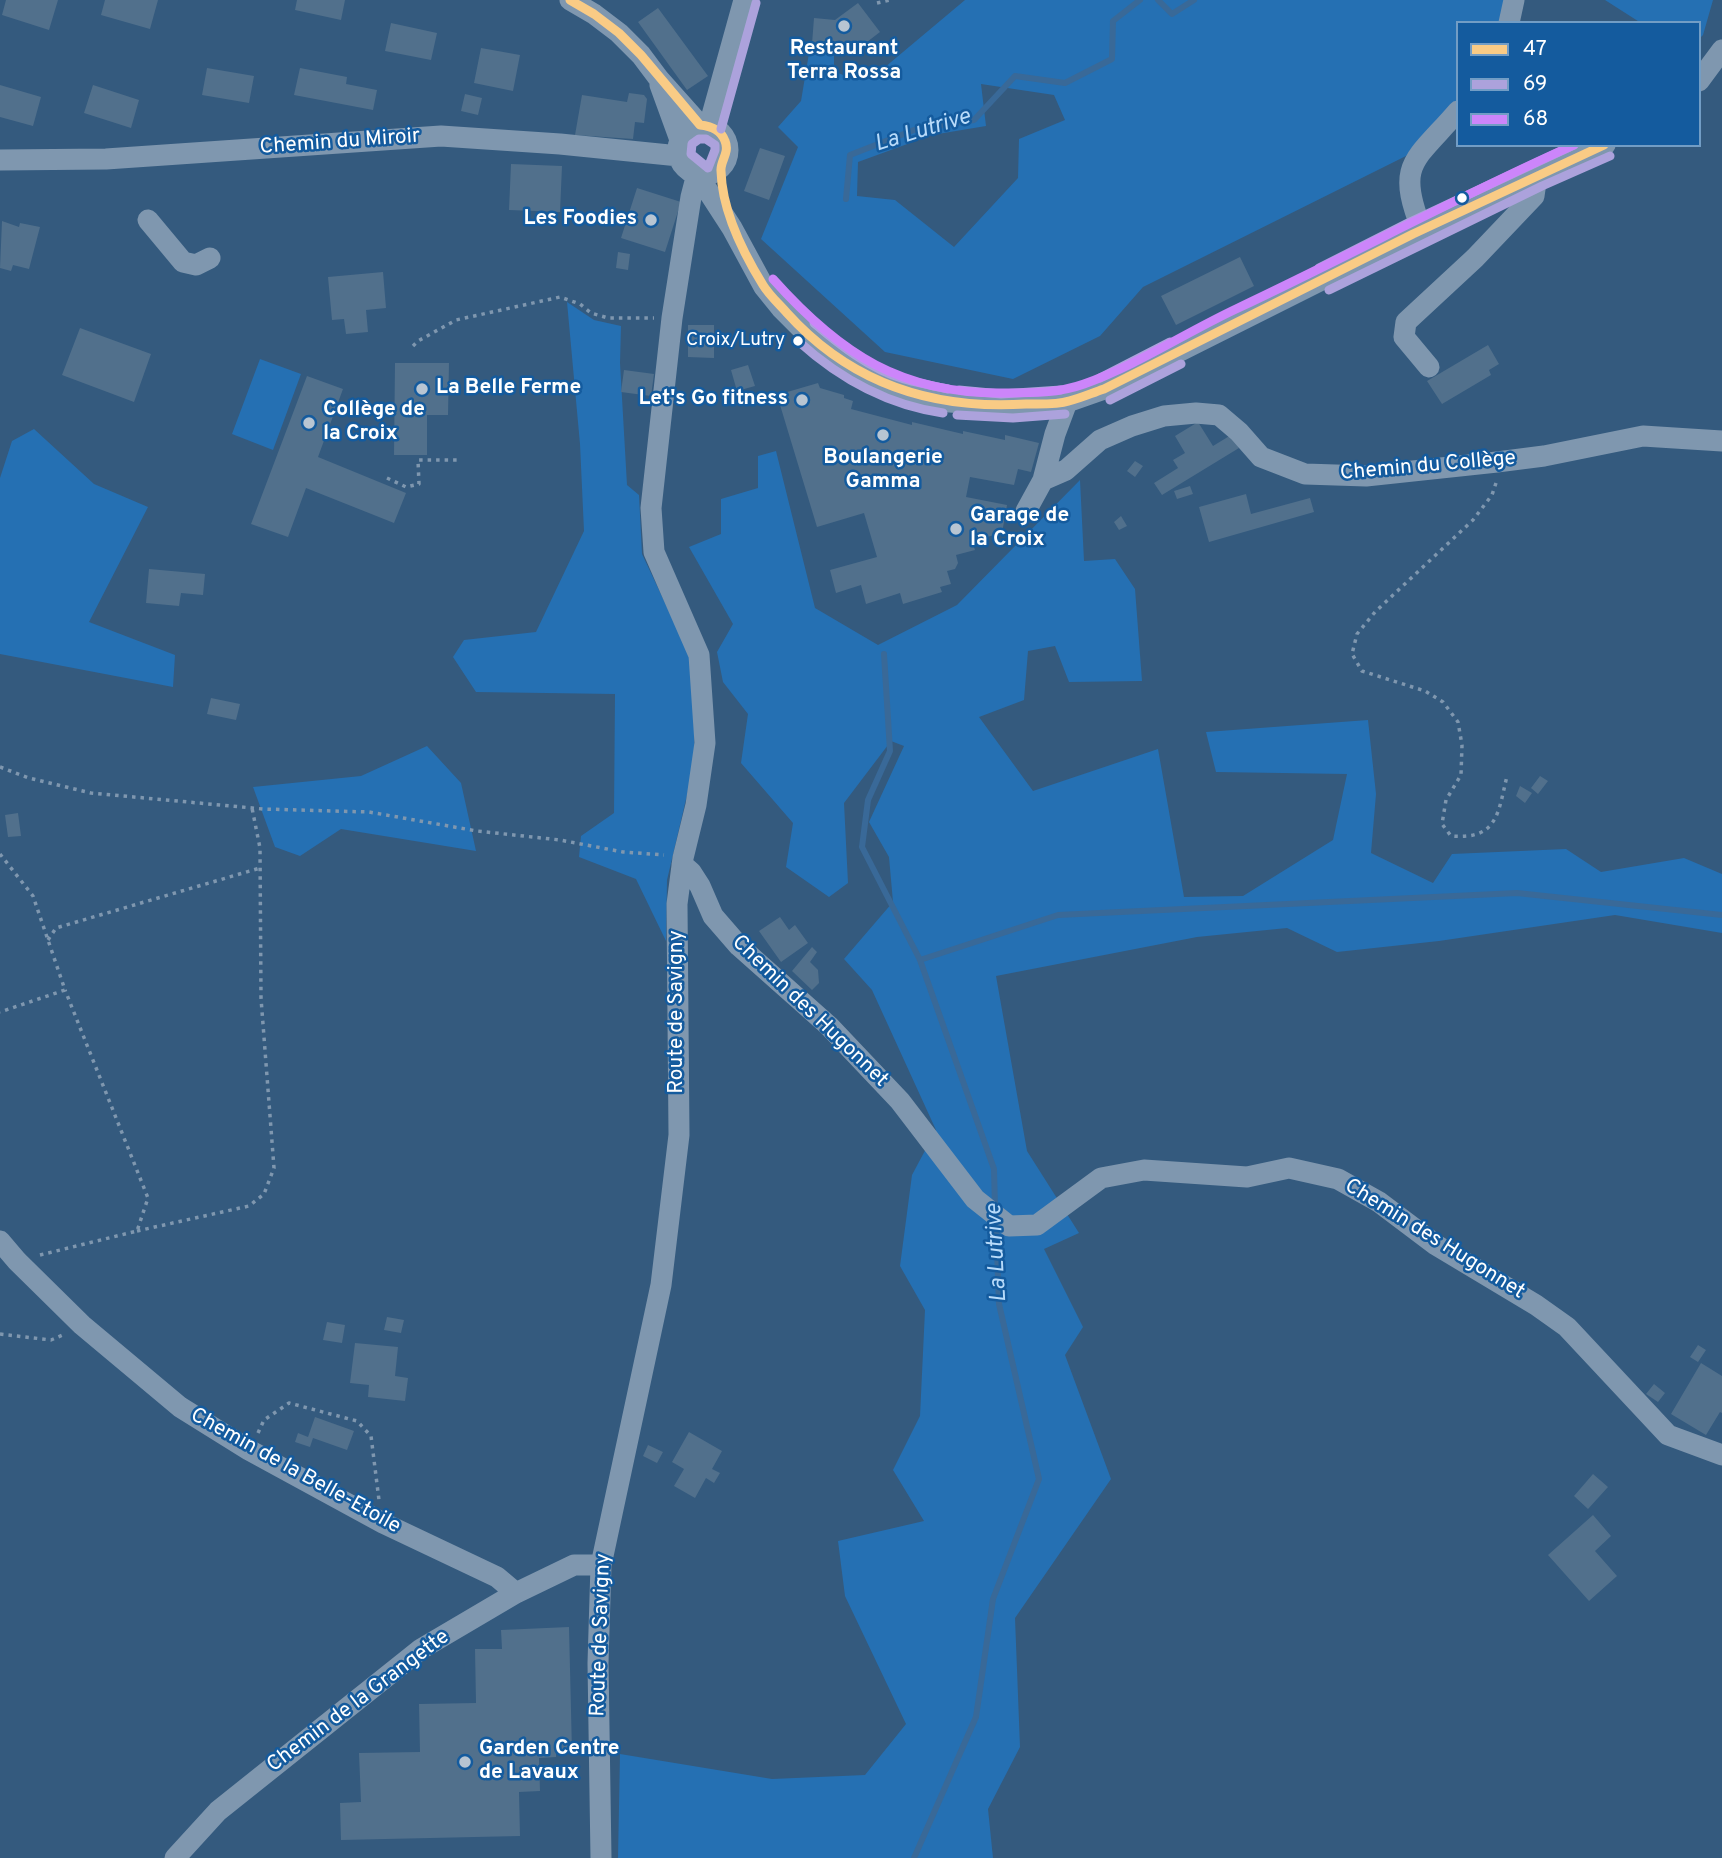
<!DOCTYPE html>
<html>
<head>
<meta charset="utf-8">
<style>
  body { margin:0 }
  #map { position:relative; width:1722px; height:1858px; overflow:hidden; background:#345a7e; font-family:Overpass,sans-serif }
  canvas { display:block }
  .legend { position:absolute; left:1456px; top:21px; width:245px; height:126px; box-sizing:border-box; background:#145b9e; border:2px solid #729dc5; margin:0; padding:9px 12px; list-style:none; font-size:21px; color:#fff }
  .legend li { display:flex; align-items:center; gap:14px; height:35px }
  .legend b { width:35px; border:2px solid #729dc5 }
</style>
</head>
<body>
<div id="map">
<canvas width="1722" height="1858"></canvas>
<ul class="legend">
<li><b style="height:9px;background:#f9cb85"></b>47</li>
<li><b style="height:9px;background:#aca2dc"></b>69</li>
<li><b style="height:9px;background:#cc85fa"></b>68</li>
</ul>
</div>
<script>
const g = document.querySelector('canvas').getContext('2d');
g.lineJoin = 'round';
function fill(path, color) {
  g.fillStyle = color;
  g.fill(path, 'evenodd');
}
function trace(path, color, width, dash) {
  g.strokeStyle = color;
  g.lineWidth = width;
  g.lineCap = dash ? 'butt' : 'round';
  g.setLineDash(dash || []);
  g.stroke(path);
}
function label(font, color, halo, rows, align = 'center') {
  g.font = font + ' Overpass,sans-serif';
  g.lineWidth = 5;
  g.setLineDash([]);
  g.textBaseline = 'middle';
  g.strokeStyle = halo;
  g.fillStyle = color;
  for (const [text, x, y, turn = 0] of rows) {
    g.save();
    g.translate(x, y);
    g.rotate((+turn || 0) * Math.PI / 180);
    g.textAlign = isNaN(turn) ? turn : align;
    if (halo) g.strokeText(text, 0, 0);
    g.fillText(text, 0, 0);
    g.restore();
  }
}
fill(new Path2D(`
  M965,0H1507L1501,23H1458V104L1416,151L1143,287L1100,336L1013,379L885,352L761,239L798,147L778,127L801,101L810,47L834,54V71L854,80L872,78ZM981,84L1054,95L1065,120L1019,139L1018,178L954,247L895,200L857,196L858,162L932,135L986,126Z
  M1605,0H1713L1703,35L1699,39V23H1641Z
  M567,302L594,320L621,326L620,363L627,485L639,495L642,554L692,660L695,761L667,880L666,941L636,879L579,857L581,836L614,813L615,694L476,692L453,657L464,640L536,632L584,531L580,444Z
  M260,359L301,374L273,450L232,434Z
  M34,429L94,484L148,507L89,622L175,655L173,687L0,654V478L12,441Z
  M776,451L815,608L878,645L957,605L1080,480L1084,561L1115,559L1135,589L1142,681L1069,682L1055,646L1028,651L1024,700L979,717L1033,791L1158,749L1184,897L1243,896L1333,840L1347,774L1216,772L1206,732L1368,720L1376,794L1371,853L1433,883L1452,854L1566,849L1601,872L1684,858L1722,874V933L1615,915L1439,941L1337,952L1287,928L1197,937L996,976L1027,1151L1079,1233L1044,1249L1083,1327L1065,1355L1111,1479L1015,1618L1020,1747L988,1809L993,1858H618L620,1754L772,1779L865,1775L906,1724L845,1596L838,1541L924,1521L893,1470L920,1416L925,1310L900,1266L912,1175L936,1130L872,990L844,959L893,902L889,857L869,822L904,746L891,741L844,803L848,883L829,897L786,867L793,823L741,763L748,714L723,682L717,652L733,624L689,547L721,534V499L758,488V456Z
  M427,746L461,783L476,851L341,829L300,856L275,847L253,787L361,776Z`), '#2570b3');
trace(new Path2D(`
  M1158,0L1172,14L1194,0
  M846,199L850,155L914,130L974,120L1015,76L1065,83L1112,59L1113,21L1140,0
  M884,654L890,751L868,800L862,847L920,960L994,1169L995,1208
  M920,960L1058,915L1517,893L1722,915
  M914,1858L976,1717L993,1599L1039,1479L999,1304L996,1222`), '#396998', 6);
fill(new Path2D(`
  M6,0H58L49,30L2,15Z
  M105,0H158L150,29L101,15Z
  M297,0H345L341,20L295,10Z
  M858,3L880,32L850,55L837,53L830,45L812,44L814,18L835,20Z
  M658,8L708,76L687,90L638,22Z
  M391,23L437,33L431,60L385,51Z
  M481,48L520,55L513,91L474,83Z
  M207,68L254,76L249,103L202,95Z
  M300,68L347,77L346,84L377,90L373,110L294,95Z
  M0,85L41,97L33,126L0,117Z
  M93,85L139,100L131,128L84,113Z
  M629,93L644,95L647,99L644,123L635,122L633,139L575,135L582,95L627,102Z
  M465,94L482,98L478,115L461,111Z
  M760,148L785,156L769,200L744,191Z
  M511,164L562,166L560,212L509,210Z
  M637,188L681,202L665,252L621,238Z
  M2,221L19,227L20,223L40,227L29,269L13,265L11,271L0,268Z
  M618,252L630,254L628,270L616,268Z
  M1240,257L1254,286L1176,325L1161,296Z
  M383,272L386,308L366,310L368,332L346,334L344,319L332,320L328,277Z
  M688,325H714V358L688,357Z
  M80,328L151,354L134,402L62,375Z
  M1488,345L1499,364L1489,370L1491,375L1442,404L1427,381Z
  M395,363H449L448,415H427V455H394Z
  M748,365L755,386L737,391L731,370Z
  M624,370L654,374L651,396L621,392Z
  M307,376L343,389L318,457L406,493L394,523L306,488L288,537L251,524Z
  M818,383L820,388L844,395V398L853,401L851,409L912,425V422L963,434V431L1005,440V435L1039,443L1031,472L1018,469L1014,485L970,477L966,497L1007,505L1002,533L972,541L975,550L956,555L958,563L955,569L947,571L951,584L940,587L942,592L903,604L900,593L866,604L861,585L836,593L830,570L877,557L864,513L817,527L777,395Z
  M1198,422L1213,446L1231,435L1239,448L1162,495L1154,483L1178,468L1173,460L1185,453L1175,436Z
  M1135,461L1143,466L1135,477L1127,471Z
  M1190,486L1193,494L1177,499L1174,491Z
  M1246,494L1251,514L1310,498L1314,512L1209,542L1199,507Z
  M1121,516L1127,526L1119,530L1114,522Z
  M149,569L205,574L203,595L181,593L179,606L146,603Z
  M211,698L240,704L236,720L207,714Z
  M1540,776L1548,781L1538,794L1531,788Z
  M1520,786L1532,793L1525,803L1516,796Z
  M18,813L21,836L8,837L5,815Z
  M780,917L789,930L795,925L808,943L781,962L759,931Z
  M812,947L817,952L810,962L818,970L819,983L812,990L792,971Z
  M387,1317L404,1320L401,1333L384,1330Z
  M327,1322L345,1325L342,1343L323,1340Z
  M355,1343L398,1347L395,1376L408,1378L405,1401L368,1397L369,1385L350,1383Z
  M1698,1345L1706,1350L1698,1362L1690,1357Z
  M1701,1363L1722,1376V1413L1720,1412L1706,1435L1671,1414Z
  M1654,1384L1665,1393L1658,1402L1646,1394Z
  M315,1417L354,1431L347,1450L313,1438L310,1447L295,1442L298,1433L308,1437Z
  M689,1432L722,1451L712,1469L720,1473L714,1483L706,1478L695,1498L674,1486L684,1469L672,1462Z
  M648,1445L663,1452L657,1463L643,1456Z
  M1593,1474L1608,1487L1588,1509L1574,1496Z
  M1593,1515L1611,1536L1595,1551L1617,1576L1589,1601L1548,1555Z
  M569,1627L572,1752H556V1757L539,1758L540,1791L519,1792L520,1836L341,1840L340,1803L361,1802L359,1753L420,1752L419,1704L476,1703L475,1649H502L501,1630Z`), '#51708c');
trace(new Path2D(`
  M877,3L890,0
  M413,346L418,341L456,320L560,297L580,304L591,313L608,318H654
  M387,478L406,487L419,484L418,460H457
  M1496,483L1492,495L1473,520L1375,612L1357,634L1352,654L1362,671L1425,691L1443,702L1458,722L1462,745L1461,775L1446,800L1442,824L1451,836C1498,840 1498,813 1507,776
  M0,767L29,778L91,793L263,809L369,812L477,831L560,840L623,852L664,855
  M0,854L33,896L65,990L0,1012
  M48,940L56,928L260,868
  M137,1231L249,1206L264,1194L274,1168L261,998L260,848L252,808
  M40,1255L137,1231L148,1198L65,990
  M0,1334L51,1340L65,1334
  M258,1433L264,1420L289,1403L357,1421L371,1436L379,1500`), '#7f97af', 3.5, [3.5, 5]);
trace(new Path2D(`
  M570,0L594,14L619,33L641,55L659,79L700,125
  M1509,23L1514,0
  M1699,81L1722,50
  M660,85L680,140
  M678 150a25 25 0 1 1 50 0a25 25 0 1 1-50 0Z
  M709,126L744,0
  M0,160L106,159L441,136L560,144L679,156
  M697,174L732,228L764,287L781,308L800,327L827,350L860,372L897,390L950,402L1001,406L1067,402L1104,389L1413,234L1537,175L1605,145
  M148,220L183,262L196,265L210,258
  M1422,230C1395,163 1415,161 1458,111
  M1429,367L1404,337L1406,322L1475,258L1534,196L1537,175
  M1043,480L1066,470L1100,440L1132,426L1164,416L1196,413L1219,415L1239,432L1261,457L1305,474L1366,476L1497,462L1544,456L1643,436L1722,441
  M1026,511L1043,480L1055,434L1067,402
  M682,864L691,872L700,886L713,916L739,946L829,1026L900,1101L975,1199L1009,1226L1037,1225L1101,1178L1144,1170L1247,1177L1289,1168L1338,1179L1379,1202L1436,1245L1536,1305L1567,1327L1668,1435L1722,1455
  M0,1241L17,1261L82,1325L180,1407L249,1450L383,1523L497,1577L516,1593
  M175,1858L218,1811L421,1649L516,1593L574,1565H601
  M601,1858L598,1663L601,1565L661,1285L679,1135L677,904L683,858L696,805L705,743L699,655L654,552L651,508L672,318L691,197L697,174`), '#7f97af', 21);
trace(new Path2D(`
  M570,0L594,14L619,33L641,55L700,125C711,126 721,130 725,141C730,153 720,161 721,171C722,211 742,251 763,285C769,295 779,304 787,313C851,384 932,410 1026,404C1040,404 1056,405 1069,401C1081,398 1092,393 1104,389L1413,234L1604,145`), '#f9cb85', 9);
trace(new Path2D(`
  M721,129L756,3
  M699,139H706L715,145V150L708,168L691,154L692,144Z
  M1319,268L1408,223L1574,145
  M1329,290L1542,186L1610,156
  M814,323C840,345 870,369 904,379C918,383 933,386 948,389
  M798,341C840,379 887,405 943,413
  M1100,378L1170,342
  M959,390L1001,394L1061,390
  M1110,400L1181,364
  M957,415L1013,418L1065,414`), '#aca2dc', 9);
trace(new Path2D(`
  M773,279C840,354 902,395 1006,393C1033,393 1059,393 1084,384C1137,365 1185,333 1236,309C1349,256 1459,196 1574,145`), '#cc85fa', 9);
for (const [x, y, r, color] of [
  [844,26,7,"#b8c5d2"],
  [1462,198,6,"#fff"],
  [651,220,7,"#b8c5d2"],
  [798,341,6,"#fff"],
  [422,389,7,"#b8c5d2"],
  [802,400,7,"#b8c5d2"],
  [309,423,7,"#b8c5d2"],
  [883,435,7,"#b8c5d2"],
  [956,529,7,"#b8c5d2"],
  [465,1762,7,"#b8c5d2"]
]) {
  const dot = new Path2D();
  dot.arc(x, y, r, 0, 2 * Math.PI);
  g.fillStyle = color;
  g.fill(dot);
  trace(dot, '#145b9e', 2.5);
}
label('19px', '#fff', '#145b9e', [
  ["Croix/Lutry",785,341]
], 'right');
label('bold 21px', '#fff', '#145b9e', [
  ["Restaurant",844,50,"center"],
  ["Terra Rossa",844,74,"center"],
  ["Les Foodies",637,220,"right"],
  ["La Belle Ferme",436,389],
  ["Let's Go fitness",788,400,"right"],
  ["Collège de",323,411],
  ["la Croix",323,435],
  ["Boulangerie",883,459,"center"],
  ["Gamma",883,483,"center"],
  ["Garage de",970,517],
  ["la Croix",970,541],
  ["Garden Centre",479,1750],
  ["de Lavaux",479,1774]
], 'left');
label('21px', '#fff', '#145b9e', [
  ["Chemin du Miroir",340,143,-4],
  ["Chemin du Collège",1428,467,-5],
  ["Route de Savigny",678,1012,-90],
  ["Chemin des Hugonnet",809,1012,44],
  ["Chemin des Hugonnet",1434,1240,32],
  ["Chemin de la Belle-Etoile",295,1472,29],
  ["Route de Savigny",602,1635,-88],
  ["Chemin de la Grangette",359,1702,-37]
]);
label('italic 23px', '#b8dbfa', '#145b9e', [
  ["La Lutrive",923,132,-17],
  ["La Lutrive",998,1253,-93]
]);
</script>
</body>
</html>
